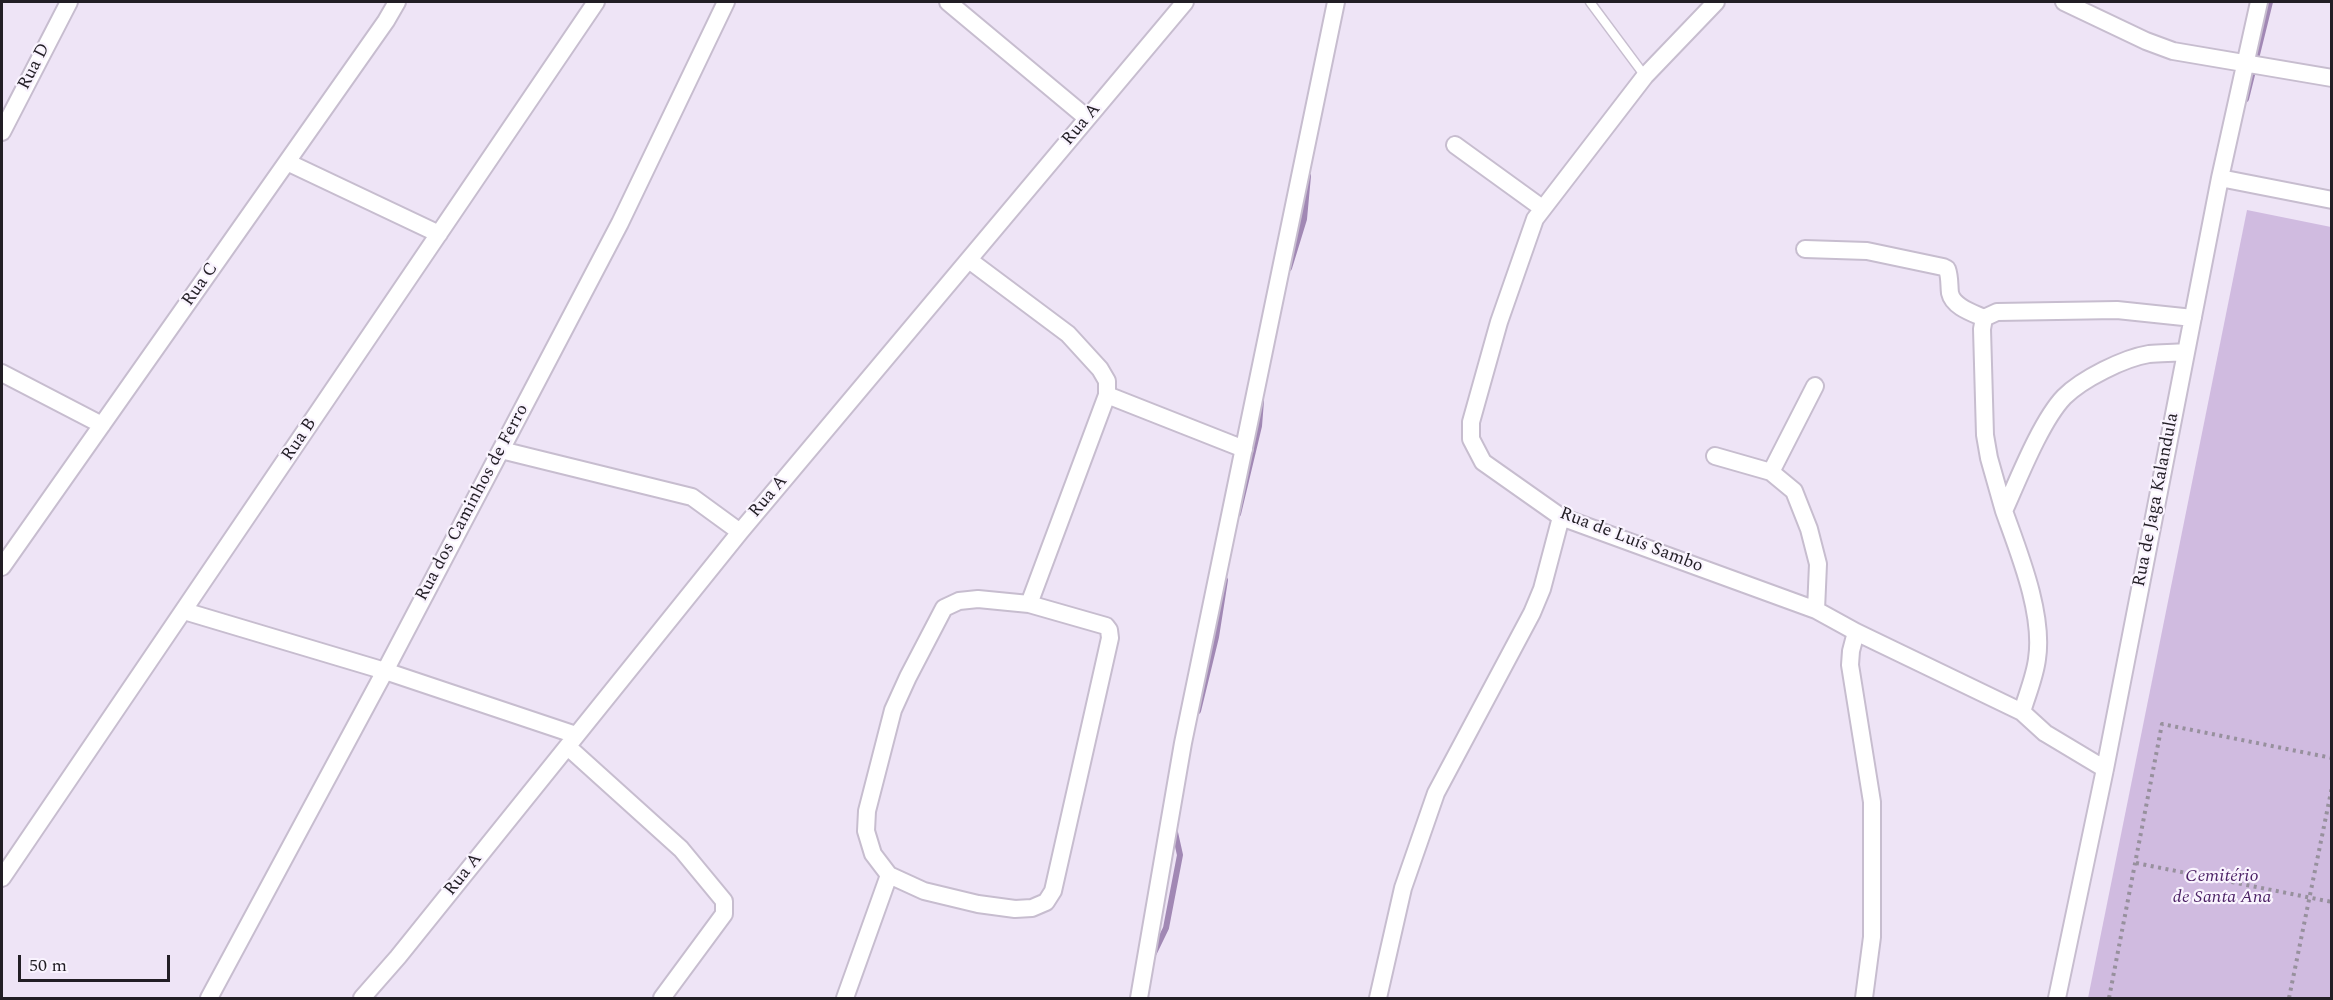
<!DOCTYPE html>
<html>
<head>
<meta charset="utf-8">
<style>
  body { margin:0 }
  #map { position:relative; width:2333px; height:1000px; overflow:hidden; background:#eee4f6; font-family:Spectral,serif }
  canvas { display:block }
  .frame { position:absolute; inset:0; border:3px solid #221e25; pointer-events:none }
  .scale { position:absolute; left:18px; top:955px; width:152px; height:27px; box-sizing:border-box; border:3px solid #221e25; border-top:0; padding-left:8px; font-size:18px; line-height:21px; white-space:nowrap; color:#221e25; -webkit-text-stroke:4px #f9f3fe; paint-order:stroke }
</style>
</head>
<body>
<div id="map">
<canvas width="2333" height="1000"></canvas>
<div class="frame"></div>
<div class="scale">50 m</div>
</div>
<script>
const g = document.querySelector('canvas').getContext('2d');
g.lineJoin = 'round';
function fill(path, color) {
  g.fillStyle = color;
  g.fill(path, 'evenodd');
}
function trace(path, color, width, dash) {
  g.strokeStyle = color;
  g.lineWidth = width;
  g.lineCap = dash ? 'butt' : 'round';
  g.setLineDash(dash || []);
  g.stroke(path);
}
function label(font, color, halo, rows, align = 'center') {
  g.font = font + ' Spectral,serif';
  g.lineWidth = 4.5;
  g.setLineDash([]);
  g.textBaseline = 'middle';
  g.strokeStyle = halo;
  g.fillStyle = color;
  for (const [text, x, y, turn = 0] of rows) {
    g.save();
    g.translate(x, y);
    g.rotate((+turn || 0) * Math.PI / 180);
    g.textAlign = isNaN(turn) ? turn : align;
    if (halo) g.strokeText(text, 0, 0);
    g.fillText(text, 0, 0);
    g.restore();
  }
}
fill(new Path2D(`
  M2247,210L2331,227V998H2088Z`), '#d0bbe0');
trace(new Path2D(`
  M2246,99L2270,2
  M1289,268L1304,219L1308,176
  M1238,514L1259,426L1261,401
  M1198,711L1216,637L1225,580
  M1152,957L1166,928L1180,855L1174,828`), '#a188b4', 6);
const lane = new Path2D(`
  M1590,2L1645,76`);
const street = new Path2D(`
  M948,2L1087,118
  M1716,2L1645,76L1535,219L1499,322L1471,422V439L1483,462L1561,517L1816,610L1856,632L2022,712L2045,733L2105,769
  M2064,2L2146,41L2173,51L2332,78
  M2,132L69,2
  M1455,145L1542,208
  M287,162L439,234
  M2220,178L2332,200
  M1805,249L1867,251L1943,267L1947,269C1950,277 1949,285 1950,293C1953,307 1973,313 1984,318
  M969,260L1068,334L1100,369L1107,381V395L1029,604
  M2,373L102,425
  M1107,395L1244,449
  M501,450L692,497L740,532
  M1715,456L1771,472L1794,491L1809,529L1818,564L1816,610
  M1771,472L1815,386
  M2004,511L1989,458L1985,435L1982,329L1984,318L1997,312L2117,310L2193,318
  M2,567L386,21L397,2
  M978,599L1029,604L1106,626L1109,630L1110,638L1053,891L1046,902L1032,908L1015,909L978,904L924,891L889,875L873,854L866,831L867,811L893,710L908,677L944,608L959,601Z
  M184,611L385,671L576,735
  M1856,632L1851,651L1850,665L1872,802V937L1864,998
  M2022,712C2027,695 2035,676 2037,659C2044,614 2019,553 2004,511C2018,480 2041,421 2064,397C2082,379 2124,358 2149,354C2161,353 2174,353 2186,352
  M568,747L681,849L724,901V914L662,998
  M2,878L596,2
  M209,998L385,671L620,223L726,2
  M362,998L398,957L740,532L1185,2
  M845,998L889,875
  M1139,998L1183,743L1336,2
  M1378,998L1403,888L1436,793L1532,613L1542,589L1561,517
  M2057,998L2105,769L2220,178L2259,2`);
trace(lane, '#c7bdcf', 11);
trace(street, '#c7bdcf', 20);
trace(new Path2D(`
  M2136,863L2332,902
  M2109,998L2162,724L2332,758
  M2289,998L2332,787`), '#97909d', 4, [3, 4.5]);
trace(lane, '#fff', 8);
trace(street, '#fff', 16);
label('18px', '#221e25', '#f9f3fe', [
  ["Rua D",35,67,-63],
  ["Rua A",1082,125,-50],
  ["Rua C",201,285,-55],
  ["Rua B",300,440,-56],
  ["Rua A",769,497,-50],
  ["Rua de Jaga Kalandula",2157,500,-79],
  ["Rua dos Caminhos de Ferro",473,503,-62],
  ["Rua de Luís Sambo",1631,541,21],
  ["Rua A",464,875,-51]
]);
label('italic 18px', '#4a1f64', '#f9f3fe', [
  ["Cemitério",2222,877],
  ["de Santa Ana",2222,898]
]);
</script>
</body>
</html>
